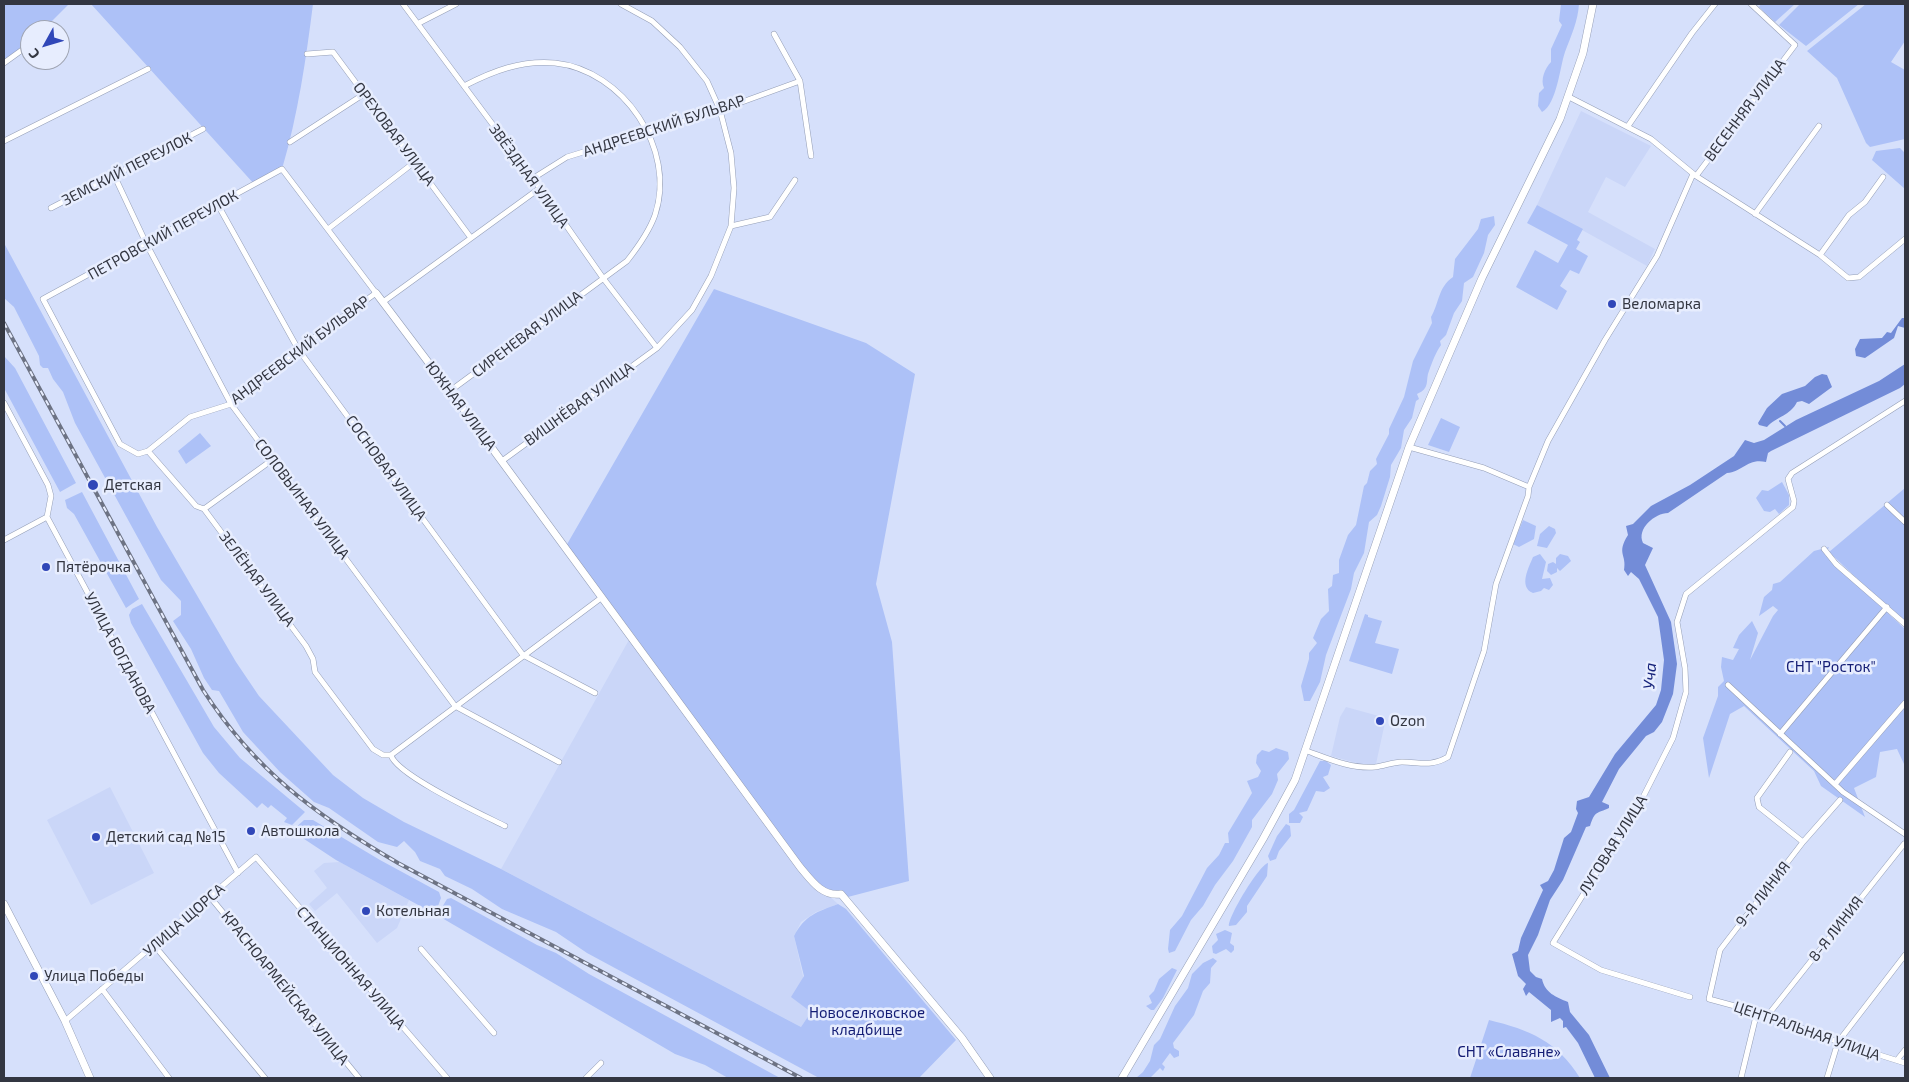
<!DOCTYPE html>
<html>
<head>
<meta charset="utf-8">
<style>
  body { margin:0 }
  #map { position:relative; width:1909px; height:1082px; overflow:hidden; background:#d6e0fb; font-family:"Exo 2",sans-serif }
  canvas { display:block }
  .frame { position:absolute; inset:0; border:5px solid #333641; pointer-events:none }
  .north { position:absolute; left:20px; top:20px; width:50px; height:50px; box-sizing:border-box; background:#e7edfe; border:1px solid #9fa4b2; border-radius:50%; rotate:231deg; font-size:14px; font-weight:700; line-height:20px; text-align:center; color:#333641 }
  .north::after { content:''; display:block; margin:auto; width:18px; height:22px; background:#3047b8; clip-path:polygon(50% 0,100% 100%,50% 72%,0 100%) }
</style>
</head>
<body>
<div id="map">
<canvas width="1909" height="1082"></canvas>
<div class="frame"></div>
<div class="north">С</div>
</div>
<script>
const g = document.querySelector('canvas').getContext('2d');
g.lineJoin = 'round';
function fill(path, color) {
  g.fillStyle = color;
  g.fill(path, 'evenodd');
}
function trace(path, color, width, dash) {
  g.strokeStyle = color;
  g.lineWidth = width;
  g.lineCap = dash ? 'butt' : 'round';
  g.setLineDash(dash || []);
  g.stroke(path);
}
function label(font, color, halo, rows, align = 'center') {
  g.font = font + ' "Exo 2",sans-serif';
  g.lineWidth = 5;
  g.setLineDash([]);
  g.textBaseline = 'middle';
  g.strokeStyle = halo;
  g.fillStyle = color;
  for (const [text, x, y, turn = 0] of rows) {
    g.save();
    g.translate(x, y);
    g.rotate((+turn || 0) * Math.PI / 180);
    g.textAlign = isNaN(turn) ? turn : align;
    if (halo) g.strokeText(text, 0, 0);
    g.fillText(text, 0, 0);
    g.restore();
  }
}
fill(new Path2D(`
  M1581,111L1651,146L1625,187L1606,177L1588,212L1655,249L1647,266L1537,205Z
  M630,638L826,893L838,904L816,912L801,922L794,936L811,1012L801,1027L501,869Z
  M1346,707L1386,718L1376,764H1360L1331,756L1340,717Z
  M110,787L154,873L91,905L47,820Z
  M340,862L409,900L397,928L377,943L337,893L315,911L309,904L327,888L314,871L324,863Z`), '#cad6f8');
fill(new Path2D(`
  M4,4H69L43,30H30V42L4,63Z
  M91,4H313C306,59 298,115 282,169L255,185Z
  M1561,4H1579C1578,21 1571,36 1565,52C1560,66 1557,104 1542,112L1538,106L1539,93L1544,88C1540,80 1545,68 1551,62V49L1562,25L1559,21Z
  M1761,4H1795L1775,22L1759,7Z
  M1800,4H1859L1806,46L1779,25Z
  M1866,4H1905V41L1891,62L1905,70V139L1870,147L1866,143L1837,78L1807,51Z
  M1900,148L1905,153V189L1872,160L1876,151Z
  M1537,205L1583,229L1577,240L1580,242L1576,249L1588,256L1579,274L1570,270L1560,286L1567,291L1557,310L1516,287L1535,250L1558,263L1568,245L1527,223Z
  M1494,216L1495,225L1488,235L1484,253L1473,277L1464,283L1462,301L1454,313L1446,335L1440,341L1441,345C1436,352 1432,362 1429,371C1425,380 1431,388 1417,394L1419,399L1416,401L1412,418L1404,430L1401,448L1391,465L1390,477L1381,506L1377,515L1369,522L1364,553L1354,573L1351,589L1326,655L1320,682L1310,701H1304L1301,686L1309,659V653L1317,643L1313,638L1321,619L1329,611L1328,589L1332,586L1333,575L1339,573V560L1348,535L1356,525L1364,486L1367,483L1370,471L1377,464L1376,459L1389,434V429L1404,397L1413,361L1432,323L1431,317C1439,304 1438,287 1453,277L1455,259L1478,229L1481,219Z
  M4,243L157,527L236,662L259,696L333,775L363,798L404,822L501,869L801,1027L811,1012L791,997L804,976L794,936C805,915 817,912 838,904L846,909L956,1040L919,1078H819L587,953L556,932L502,909L472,889L445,876L440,869L420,861L415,852L404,841L397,847L378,842L329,808L314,802L280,772L243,732L219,691L212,690L204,678L191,649L173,621L181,615V601L161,580L75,423L63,392L53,379L48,368H43L40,365L39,356L14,307L4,298Z
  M714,289L866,343L915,374L876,584L892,642L909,881L844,898L819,888L759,810L634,635L566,546Z
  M4,356L15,368L76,483L60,492L4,388Z
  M1441,418L1460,427L1449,452L1428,445Z
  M200,433L211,446L186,464L178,451Z
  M1782,482L1789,495V505L1779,514L1775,509L1770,512L1764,511L1756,498L1762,490L1768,491Z
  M1905,488V624L1829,552Z
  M82,492L139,599L126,608L74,514L67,508L65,500Z
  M1523,520L1536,526L1534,539L1519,547L1513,544Z
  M1549,526L1555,529L1556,533L1547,548L1537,546L1540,534Z
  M1829,547L1825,555L1905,629V759L1904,764L1897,749L1880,752L1876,777L1854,788L1865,817L1821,786L1814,771L1744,706L1730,714L1709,778L1703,738L1718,696V687L1724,681L1721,667L1722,657L1733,660L1739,649L1733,648L1739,635L1752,621L1758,633L1750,660L1773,616L1778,610L1773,606L1759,616L1764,597L1772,590L1773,584L1780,582L1814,551Z
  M1540,554L1546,562L1542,579L1550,578L1553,585L1549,590L1544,588L1541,591L1533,593C1518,587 1529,567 1533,557Z
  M1560,554L1568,556L1571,561L1560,571L1557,568V572L1551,575L1547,571L1548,564L1553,562L1556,564V558Z
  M142,604L214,727L240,758L305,812L292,825L284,822L287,818L271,805L268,808L262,803L257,808L219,773L203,753L131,623L129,615L132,609Z
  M1365,614L1368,615V617L1382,621L1375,643L1399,649L1392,674L1349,661Z
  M1276,748L1288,752L1289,759L1277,774L1278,780L1272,794L1252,820V827L1233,861L1215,885L1203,906L1191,920L1175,951L1169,953L1168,949L1170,930L1182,916L1207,868L1219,855L1225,843H1229L1228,833L1252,793L1247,781L1258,777L1261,771L1256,763L1257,755L1262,750L1269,752Z
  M1320,761H1326L1331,765L1328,775L1323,777L1330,788L1324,792L1316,791L1307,811L1299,813L1303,817L1300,823H1289V814L1294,810Z
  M304,820H313L380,860L439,892L441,898L438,906L441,909L447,899L451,898L537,945L556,953L589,974L780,1078H728L705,1065L675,1054L442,918L336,860L292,831Z
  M1286,824L1290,826L1291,836L1279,851L1276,859L1270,861L1268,856L1277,836Z
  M1268,863L1267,876L1247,906V912L1236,925L1229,926C1228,917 1259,865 1268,863Z
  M1225,930L1232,933L1230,943L1234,946V950L1231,953L1226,949L1216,954L1213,953L1212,946L1218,940L1216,934Z
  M1213,958L1217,961L1211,968L1210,983L1203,991L1194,1015L1173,1043L1174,1048L1179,1051V1056L1174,1058L1170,1053L1162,1064L1165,1067L1163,1071L1160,1068L1150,1078H1136L1143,1072L1150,1061L1154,1045L1160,1039L1175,1006L1188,988L1192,974L1203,963Z
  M1172,968L1177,970L1163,998L1154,1010H1151L1146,1006L1152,1003L1149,996L1154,991L1159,979Z
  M1489,1020C1530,1030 1557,1041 1580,1078H1470Z`), '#adc1f7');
fill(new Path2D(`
  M1902,318H1905V328L1898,326L1894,338L1865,358L1856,356L1855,349L1860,339L1882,338L1887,332L1891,333Z
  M1905,364V384L1900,388L1771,451L1768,453L1766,462C1747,458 1743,472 1727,473L1668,513C1655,513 1636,529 1643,543L1653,548L1645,565L1671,622L1677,664L1673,694L1662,722L1654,732L1646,736L1619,769L1602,802L1609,805V808C1597,814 1595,810 1590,826L1586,827L1563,880L1550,900L1538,935L1528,955L1530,971L1536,977L1542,979C1545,993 1556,997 1568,1002L1570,1012L1589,1035L1610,1078H1595L1578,1043L1566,1027L1563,1028V1021L1560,1018L1551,1022V1010L1529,992L1526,996L1523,989L1526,984L1518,976L1512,954L1518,951L1521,938L1543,890L1540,885L1548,881L1554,870L1564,838L1571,832L1578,813L1576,809L1577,801L1589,797L1615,754L1656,705L1661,690L1664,660L1658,617L1639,579L1631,572L1628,576L1624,570C1627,554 1616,554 1628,535L1626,526L1633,524L1651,506L1690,485L1734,456L1745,440L1754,443L1764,440L1796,420L1879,381Z
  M1822,374L1827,375L1832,387L1809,404L1802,401L1797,402C1790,416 1777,416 1767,427L1759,425L1758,423L1767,408L1782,394L1805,386L1815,377Z`), '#738cd8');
trace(new Path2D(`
  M1780,421L1785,426`), '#738cd8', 2);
const street = new Path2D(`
  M403,4L540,188L603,278L657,348
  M419,23L456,4
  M774,34L800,81L811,156
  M307,54L333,52L471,238
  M4,63L22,50
  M1569,97L1651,139L1696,176L1820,255L1848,278L1859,277L1905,239
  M1628,126L1692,33L1715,4
  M4,141L148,69
  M290,142L364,94
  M114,175L146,243L231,404L455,706L559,762
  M1696,176L1795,45L1751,4
  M532,179L567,157L720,110L800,81
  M218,205L298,349L523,655L595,693
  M51,208L203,129
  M1755,214L1819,126
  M731,226L770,217L795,180
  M328,229L416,161
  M1820,255L1849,215L1865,202L1883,177
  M383,302L540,188
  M450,391L627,261C638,247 649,232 655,215C677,149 623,70 555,63C521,60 493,71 464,86
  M4,403L48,485L51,496L47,517L238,873
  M1409,447L1484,468L1529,487
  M148,451L190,417L231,404L298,349L376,293L282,169L43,299L120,444L138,454L148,451L196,506L204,509L306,646L313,659L315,672L373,749L383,755H391C396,775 483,815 505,826
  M502,461L657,348L692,310L711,276L731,226L734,188L731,153L720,110L707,81L680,47L652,21L621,4
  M1887,505L1905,522
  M204,509L272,460
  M4,540L47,517
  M1824,549L1836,564L1905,624
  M1728,685L1843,792L1905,834
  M1780,734L1887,607
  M1307,751C1329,759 1351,769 1375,767C1384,766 1393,762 1402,762C1420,762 1431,767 1448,757L1484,651L1496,584L1528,496L1529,487L1548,441L1605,340L1657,256L1693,174
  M1790,752L1757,798L1759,807L1803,842
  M391,755L601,598
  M1836,783L1905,703
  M1840,800L1803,842L1720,950L1709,999L1768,1015L1838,1042L1905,1063
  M211,898L359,1078
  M154,945L265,1078
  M421,949L494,1033
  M102,989L169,1078
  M1690,997L1601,970L1553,943L1639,805L1673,738L1686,692L1685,668L1677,622L1686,594L1793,507L1794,501L1788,479L1792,473L1905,401
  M1768,1015L1904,844
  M65,1021L256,857L447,1078
  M1897,1060L1905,1050
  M586,1078L601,1063
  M1741,1078L1757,1012
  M1827,1078L1838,1042L1905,955`);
const secondary = new Path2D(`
  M376,293L450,391L800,867C811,880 822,897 841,894L962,1038L990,1078
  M4,904L65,1021L90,1078
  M1122,1078L1263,839L1295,780L1409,447L1482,278L1560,119L1583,53L1593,4`);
trace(street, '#949eb6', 6);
trace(secondary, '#949eb6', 8);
trace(street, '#fff', 5);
trace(secondary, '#fff', 7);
const rail = new Path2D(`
  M4,323L203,690C256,772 316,815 398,863L801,1078`);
trace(rail, '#6d7384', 4);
trace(rail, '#e7edfe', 2, [5.5]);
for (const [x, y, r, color] of [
  [1612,304,5,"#3047b8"],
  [93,485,6,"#3047b8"],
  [46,567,5,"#3047b8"],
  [1380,721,5,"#3047b8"],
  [251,831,5,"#3047b8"],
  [96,837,5,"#3047b8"],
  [366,911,5,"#3047b8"],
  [34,976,5,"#3047b8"]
]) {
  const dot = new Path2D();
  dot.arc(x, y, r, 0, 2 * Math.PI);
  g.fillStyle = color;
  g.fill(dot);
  trace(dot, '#e7edfe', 2);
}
label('15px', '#333641', '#e7edfe', [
  ["ВЕСЕННЯЯ УЛИЦА",1745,110,-53],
  ["АНДРЕЕВСКИЙ БУЛЬВАР",664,126,-18],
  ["ОРЕХОВАЯ УЛИЦА",394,134,53],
  ["ЗЕМСКИЙ ПЕРЕУЛОК",127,169,-27],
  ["ЗВЁЗДНАЯ УЛИЦА",529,176,54],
  ["ПЕТРОВСКИЙ ПЕРЕУЛОК",163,235,-29],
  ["СИРЕНЕВАЯ УЛИЦА",527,334,-37],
  ["АНДРЕЕВСКИЙ БУЛЬВАР",300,350,-37],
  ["ВИШНЁВАЯ УЛИЦА",579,404,-36],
  ["ЮЖНАЯ УЛИЦА",461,406,53],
  ["СОСНОВАЯ УЛИЦА",386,468,54],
  ["СОЛОВЬИНАЯ УЛИЦА",302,499,53],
  ["ЗЕЛЁНАЯ УЛИЦА",257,579,53],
  ["УЛИЦА БОГДАНОВА",120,653,62],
  ["ЛУГОВАЯ УЛИЦА",1613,845,-58],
  ["9-Я ЛИНИЯ",1763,894,-52],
  ["УЛИЦА ЩОРСА",184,920,-41],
  ["8-Я ЛИНИЯ",1836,929,-52],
  ["СТАНЦИОННАЯ УЛИЦА",351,968,49],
  ["КРАСНОАРМЕЙСКАЯ УЛИЦА",285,988,51],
  ["ЦЕНТРАЛЬНАЯ УЛИЦА",1807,1031,19]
]);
label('15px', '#333641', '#e7edfe', [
  ["Веломарка",1622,304],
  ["Детская",104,485],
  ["Пятёрочка",56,567],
  ["Ozon",1390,721],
  ["Автошкола",261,831],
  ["Детский сад №15",106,837],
  ["Котельная",376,911],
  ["Улица Победы",44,976]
], 'left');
label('15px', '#141d75', '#e7edfe', [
  ["СНТ \"Росток\"",1831,667],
  ["Новоселковское",867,1013],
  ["кладбище",867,1030],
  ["СНТ «Славяне»",1509,1052]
]);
label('italic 16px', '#18257c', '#e7edfe', [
  ["Уча",1650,676,-86]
]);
</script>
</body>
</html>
